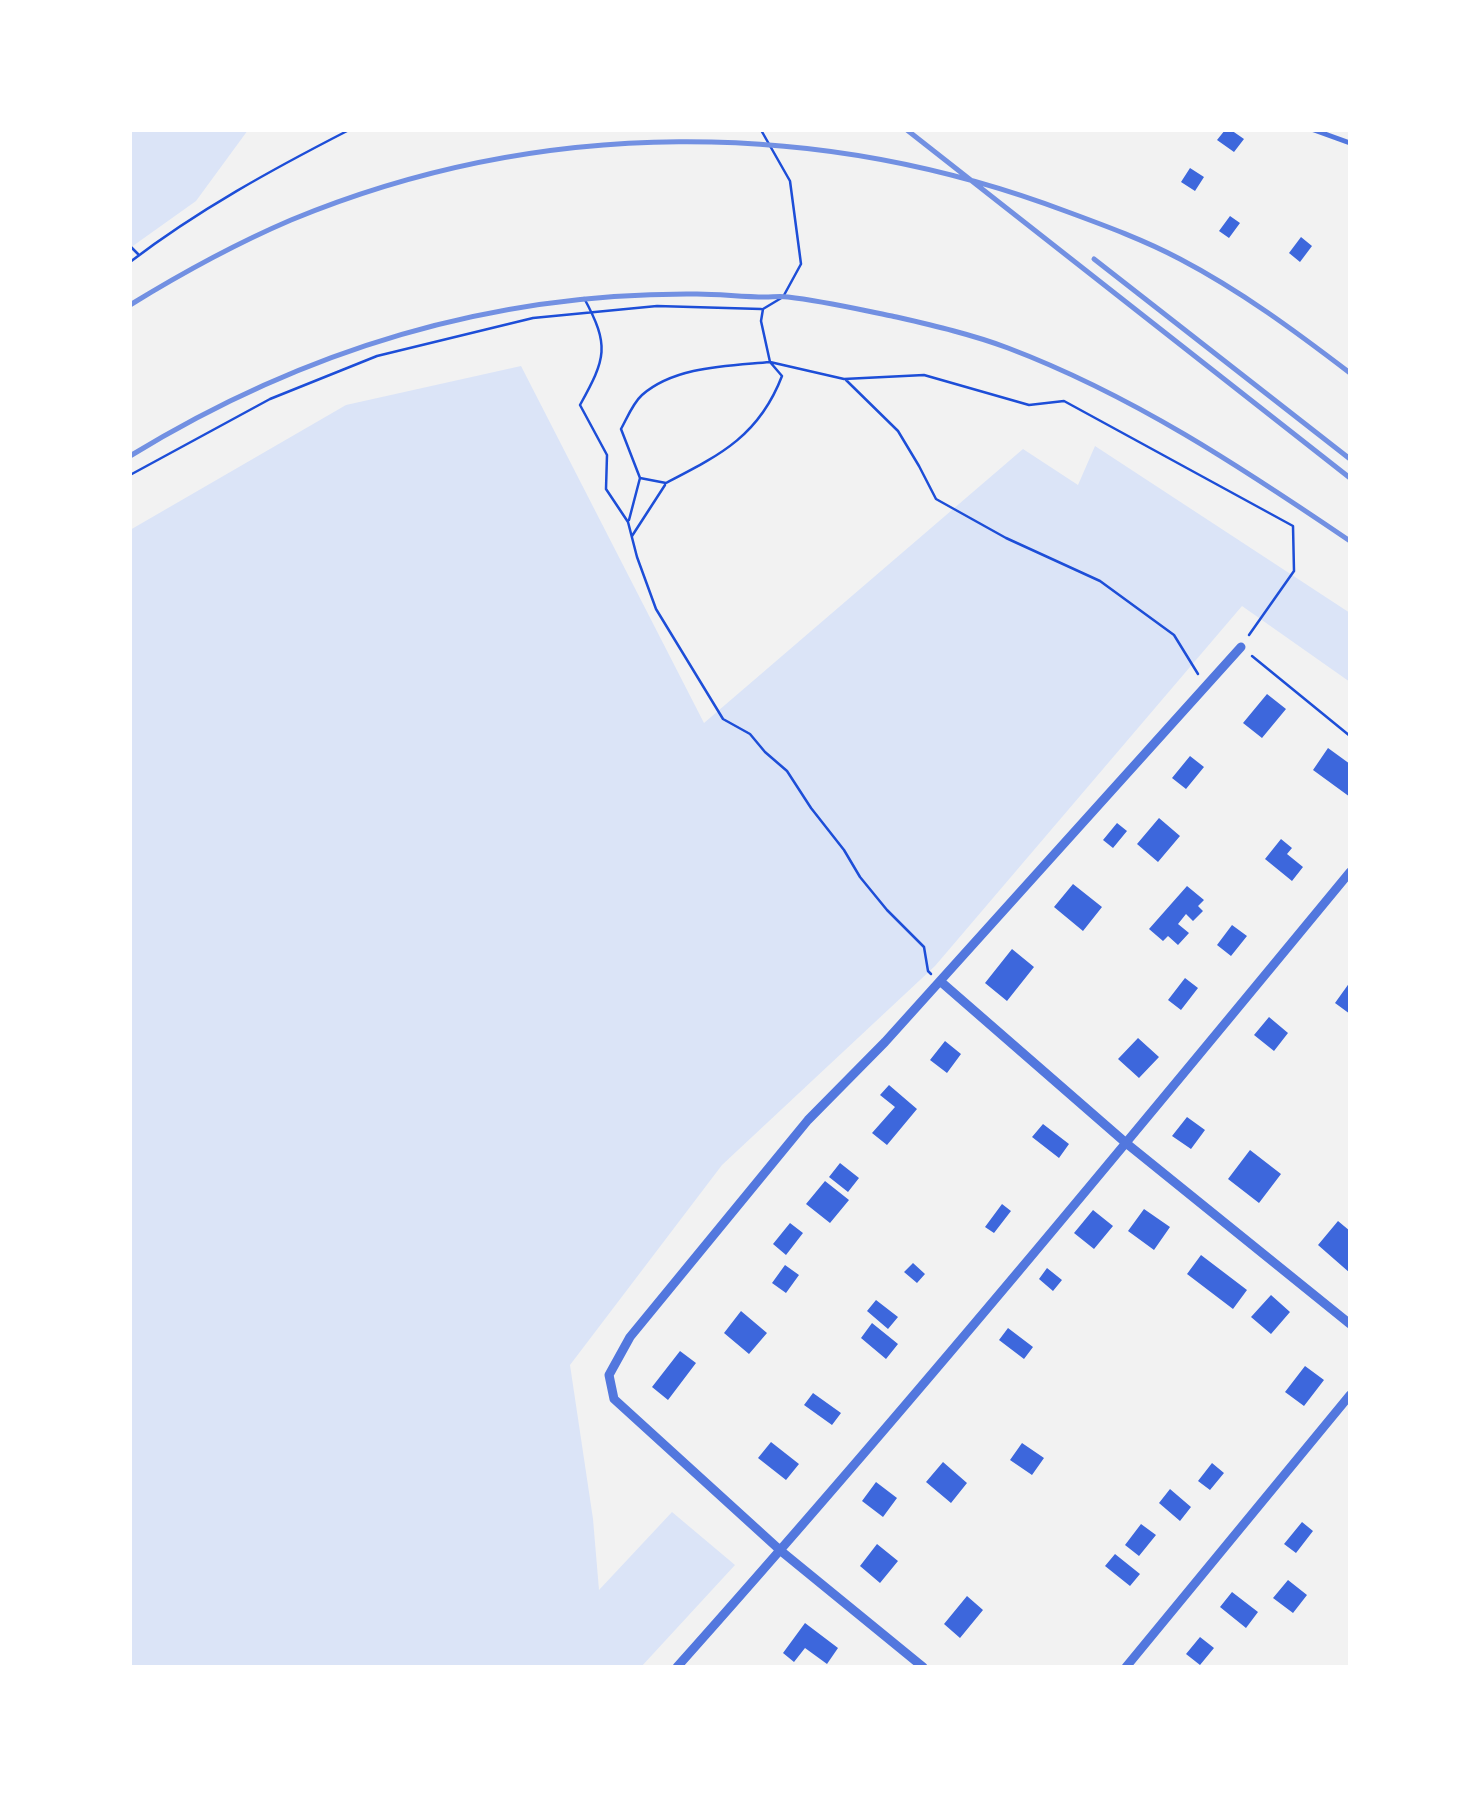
<!DOCTYPE html>
<html>
<head>
<meta charset="utf-8">
<style>
  body { margin:0 }
  #map { position:relative; width:1480px; height:1797px; overflow:hidden; background:#f2f2f2; font-family:Commissioner,sans-serif }
  canvas { display:block }
  .frame { position:absolute; inset:0; border:132px solid #fff; pointer-events:none }
</style>
</head>
<body>
<div id="map">
<canvas width="1480" height="1797"></canvas>
<div class="frame"></div>
</div>
<script>
const g = document.querySelector('canvas').getContext('2d');
g.lineJoin = 'round';
function fill(path, color) {
  g.fillStyle = color;
  g.fill(path, 'evenodd');
}
function trace(path, color, width, dash) {
  g.strokeStyle = color;
  g.lineWidth = width;
  g.lineCap = dash ? 'butt' : 'round';
  g.setLineDash(dash || []);
  g.stroke(path);
}
fill(new Path2D(`
  M130,130H248L196,201L130,248Z
  M521,366L704,723L1023,449L1078,485L1095,446L1350,613V682L1242,606L935,966L722,1165L570,1365L593,1519L599,1590L672,1512L735,1565L641,1667H130V530L346,405Z`), '#dbe4f7');
fill(new Path2D(`
  M1225,130H1231L1244,139L1234,152L1217,140Z
  M1190,168L1204,177L1195,191L1181,182Z
  M1230,216L1240,223L1229,238L1219,231Z
  M1301,237L1312,246L1300,262L1289,253Z
  M1267,694L1286,709L1262,738L1243,723Z
  M1328,748L1350,764V797L1313,770Z
  M1190,756L1204,767L1186,789L1172,778Z
  M1159,818L1180,836L1158,862L1137,844Z
  M1117,823L1127,831L1113,848L1103,840Z
  M1281,839L1292,848L1287,854L1303,867L1292,881L1265,859Z
  M1073,884L1102,907L1083,931L1054,907Z
  M1187,886L1204,900L1198,906L1203,911L1193,921L1186,914L1178,924L1189,933L1178,945L1168,936L1163,941L1149,929Z
  M1232,925L1247,936L1231,956L1217,945Z
  M1012,949L1034,967L1007,1001L985,983Z
  M1185,978L1198,988L1181,1010L1168,1000Z
  M1350,982V1014L1335,1003Z
  M1269,1017L1288,1033L1274,1051L1254,1035Z
  M1138,1038L1159,1057L1139,1078L1118,1059Z
  M945,1041L961,1054L947,1073L930,1060Z
  M889,1085L917,1109L887,1145L872,1133L895,1107L880,1095Z
  M1187,1117L1205,1130L1191,1149L1172,1136Z
  M1043,1124L1069,1144L1059,1158L1032,1137Z
  M1250,1150L1281,1174L1259,1203L1228,1179Z
  M840,1163L859,1178L848,1192L829,1177Z
  M825,1181L849,1200L830,1223L806,1204Z
  M1002,1204L1011,1211L994,1233L985,1227Z
  M1144,1209L1170,1227L1154,1250L1128,1231Z
  M1093,1210L1113,1226L1094,1249L1074,1233Z
  M1338,1221L1350,1231V1273L1318,1245Z
  M790,1223L803,1233L786,1255L773,1244Z
  M1201,1255L1247,1290L1233,1309L1187,1274Z
  M913,1263L925,1274L917,1283L904,1272Z
  M785,1265L799,1275L786,1293L772,1283Z
  M1047,1268L1062,1280L1053,1291L1039,1279Z
  M1271,1295L1290,1312L1271,1334L1251,1317Z
  M876,1300L898,1317L888,1329L867,1311Z
  M741,1311L767,1333L749,1354L724,1333Z
  M872,1323L898,1344L886,1359L861,1338Z
  M1008,1328L1033,1347L1024,1359L999,1340Z
  M680,1351L696,1363L668,1400L652,1387Z
  M1305,1366L1324,1380L1304,1406L1285,1392Z
  M813,1393L841,1413L832,1425L804,1405Z
  M771,1442L799,1464L786,1480L758,1458Z
  M1022,1443L1044,1458L1032,1475L1010,1460Z
  M943,1462L967,1483L951,1503L926,1482Z
  M1212,1463L1224,1473L1210,1490L1198,1481Z
  M876,1482L897,1498L883,1517L862,1501Z
  M1170,1489L1191,1507L1180,1521L1159,1503Z
  M1302,1522L1313,1531L1296,1553L1284,1544Z
  M1141,1524L1156,1535L1139,1556L1125,1545Z
  M877,1544L898,1561L880,1583L860,1566Z
  M1115,1554L1140,1574L1130,1586L1105,1566Z
  M1288,1580L1307,1595L1293,1613L1273,1598Z
  M1232,1592L1258,1612L1246,1628L1220,1607Z
  M967,1596L983,1610L960,1638L944,1624Z
  M805,1623L838,1648L827,1664L805,1648L794,1662L783,1653Z
  M1200,1637L1214,1648L1200,1665L1186,1654Z`), '#3d67dc');
trace(new Path2D(`
  M761,130L790,181L801,264L783,297L763,309L761,321L770,362L844,379L924,375L1029,405L1064,401L1293,526L1294,571L1249,635
  M130,246L138,254
  M130,262C198,210 273,169 349,130
  M584,298C610,346 606,358 580,405L607,455L606,489L628,522L637,557L656,609L723,719L750,734L765,752L787,771L811,808L844,850L860,877L887,910L924,947L928,971L931,974
  M846,380L898,431L919,466L936,499L1006,538L1100,581L1174,635L1198,674
  M130,475L270,399L377,356L533,318L657,306L761,309
  M629,520L640,478L621,429C627,418 633,403 642,395C675,366 728,366 770,362L782,376C759,436 720,455 666,483L640,478
  M632,536L665,485
  M1252,656L1350,736`), '#1d4ed8', 2.5);
trace(new Path2D(`
  M1314,130L1350,143`), '#5277de', 5);
trace(new Path2D(`
  M940,981L1126,1143L1350,1324
  M677,1667C908,1408 1129,1140 1350,872
  M923,1667L781,1551L614,1399L609,1375L630,1337L808,1120L885,1042L1241,647
  M1126,1667L1350,1395`), '#5277de', 9);
trace(new Path2D(`
  M907,130L1350,478
  M1094,259L1350,459
  M130,305C182,273 235,244 291,220C540,117 817,117 1068,212C1106,226 1144,240 1180,259C1241,291 1295,331 1350,373
  M130,456C303,350 493,292 697,294C720,294 742,297 765,297C773,297 780,296 788,297C823,301 857,309 892,316C931,325 971,334 1008,348C1132,395 1241,467 1350,541`), '#7290e2', 5);
</script>
</body>
</html>
